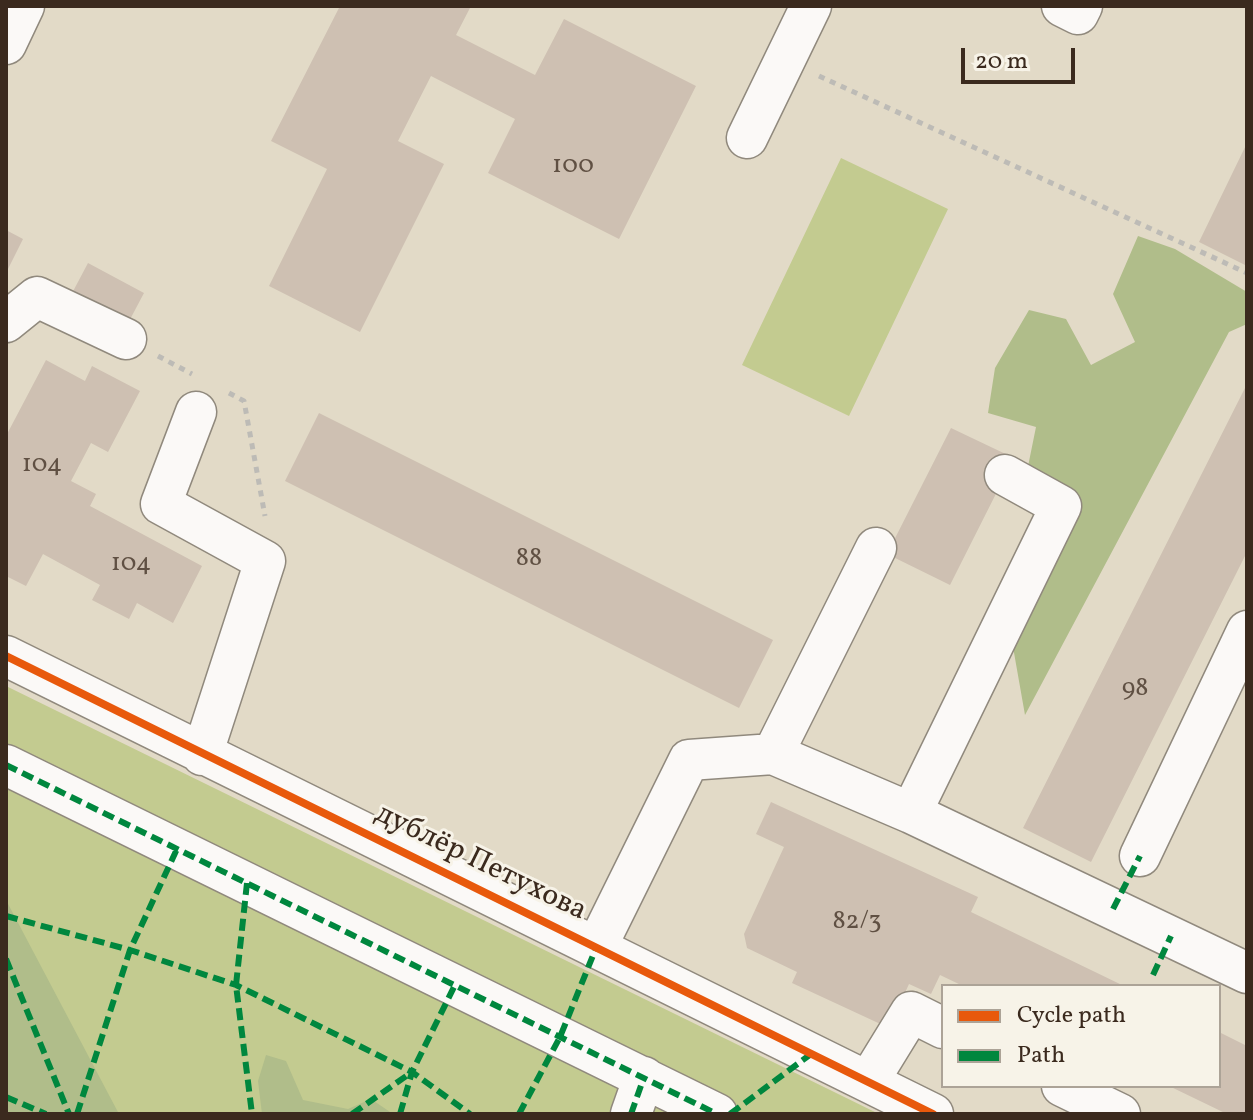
<!DOCTYPE html>
<html>
<head>
<meta charset="utf-8">
<style>
  body { margin:0 }
  #map { position:relative; width:1253px; height:1120px; overflow:hidden; background:#e2dac7; font-family:Vollkorn,serif }
  canvas { display:block }
  .frame { position:absolute; inset:0; border:8px solid #3b2a1e; pointer-events:none }
  .legend { position:absolute; left:941px; top:984px; width:280px; height:104px; box-sizing:border-box; background:#f7f3e8; border:2px solid #aca397; margin:0; padding:10px 14px; list-style:none; font-size:24px; color:#3b2a1e }
  .legend li { display:flex; align-items:center; gap:16px; height:40px }
  .legend b { width:40px; border:2px solid #aca397 }
  .scale { position:absolute; left:961px; top:48px; width:114px; height:36px; box-sizing:border-box; border:4px solid #3b2a1e; border-top:0; padding-left:10px; font-size:24px; line-height:28px; white-space:nowrap; color:#3b2a1e; -webkit-text-stroke:6px #f7f3e8; paint-order:stroke }
</style>
</head>
<body>
<div id="map">
<canvas width="1253" height="1120"></canvas>
<div class="frame"></div>
<ul class="legend">
<li><b style="height:10px;background:#e8590c"></b>Cycle path</li>
<li><b style="height:10px;background:#00873e"></b>Path</li>
</ul>
<div class="scale">20 m</div>
</div>
<script>
const g = document.querySelector('canvas').getContext('2d');
g.lineJoin = 'round';
function fill(path, color) {
  g.fillStyle = color;
  g.fill(path, 'evenodd');
}
function trace(path, color, width, dash) {
  g.strokeStyle = color;
  g.lineWidth = width;
  g.lineCap = dash ? 'butt' : 'round';
  g.setLineDash(dash || []);
  g.stroke(path);
}
function label(font, color, halo, rows, align = 'center') {
  g.font = font + ' Vollkorn,serif';
  g.lineWidth = 6;
  g.setLineDash([]);
  g.textBaseline = 'middle';
  g.strokeStyle = halo;
  g.fillStyle = color;
  for (const [text, x, y, turn = 0] of rows) {
    g.save();
    g.translate(x, y);
    g.rotate((+turn || 0) * Math.PI / 180);
    g.textAlign = isNaN(turn) ? turn : align;
    if (halo) g.strokeText(text, 0, 0);
    g.fillText(text, 0, 0);
    g.restore();
  }
}
fill(new Path2D(`
  M841,158L948,209L849,416L742,365Z
  M6,686L879,1114H6Z`), '#c3cb90');
fill(new Path2D(`
  M1138,236L1175,249L1247,292V324L1229,332L1025,715L1010,630L1047,550L1023,491L1036,427L988,413L995,368L1029,310L1066,319L1091,365L1135,342L1113,294Z
  M6,900L119,1114H6Z
  M266,1055L286,1061L303,1100L348,1109L371,1099L393,1114H262L258,1081Z`), '#b0bd8a');
fill(new Path2D(`
  M340,6H471L456,35L535,75L564,19L696,86L619,239L488,173L515,119L431,76L398,141L444,164L360,332L269,286L327,169L271,141Z
  M1247,143V266L1199,242Z
  M6,230L23,239L6,273Z
  M88,263L144,293L126,327L70,297Z
  M46,360L85,381L92,366L140,391L108,452L91,443L71,481L96,494L90,506L202,566L173,623L137,603L129,619L92,600L100,585L43,554L26,586L6,576V436Z
  M1247,384V552L1091,862L1023,828Z
  M319,413L773,640L739,708L285,481Z
  M951,428L1014,458L950,585L887,554Z
  M771,802L978,897L971,912L1124,986H963L940,975L931,994L909,984L889,1028L792,983L797,972L747,948L744,934L784,847L756,834Z
  M1219,1032L1247,1046V1114H1227L1169,1086H1219Z`), '#cec0b2');
const minor = new Path2D(`
  M1062,6L1078,14L1082,6
  M6,44L24,6
  M747,138L811,6
  M6,322L37,297L126,339
  M196,412L161,504L265,561L202,755
  M6,656L933,1114
  M773,754L876,548
  M6,765L717,1114
  M911,813L1061,506L1005,475
  M1140,856L1247,631
  M596,948L689,760L773,754L911,813L1247,973
  M868,1082L911,1012L943,1028
  M1062,1086L1120,1114
  M631,1114L644,1077`);
trace(minor, '#90897d', 43);
trace(new Path2D(`
  M819,76L1247,273
  M158,356L192,374
  M229,393L244,401L265,516`), '#bdbbb6', 5, [6, 6]);
trace(minor, '#fbf9f7', 40);
trace(new Path2D(`
  M6,765L717,1114
  M247,883L236,985L252,1114
  M1113,909L1140,856
  M6,916L130,950L236,985L412,1072L470,1114
  M6,959L69,1114
  M1153,975L1171,936
  M6,1097L46,1114
  M77,1114L130,950L177,849
  M352,1114L412,1072
  M400,1114L412,1072L455,985
  M519,1114L560,1037L596,948
  M631,1114L644,1077
  M730,1114L811,1054`), '#00873e', 6, [12, 6]);
trace(new Path2D(`
  M6,656L933,1114`), '#e8590c', 8);
label('26px', '#605043', null, [
  ["100",573,167],
  ["104",42,466],
  ["88",529,560],
  ["104",131,565],
  ["98",1135,690],
  ["82/3",857,923]
]);
label('30px', '#3b2a1e', '#f7f3e8', [
  ["дублёр Петухова",480,864,26]
]);
</script>
</body>
</html>
